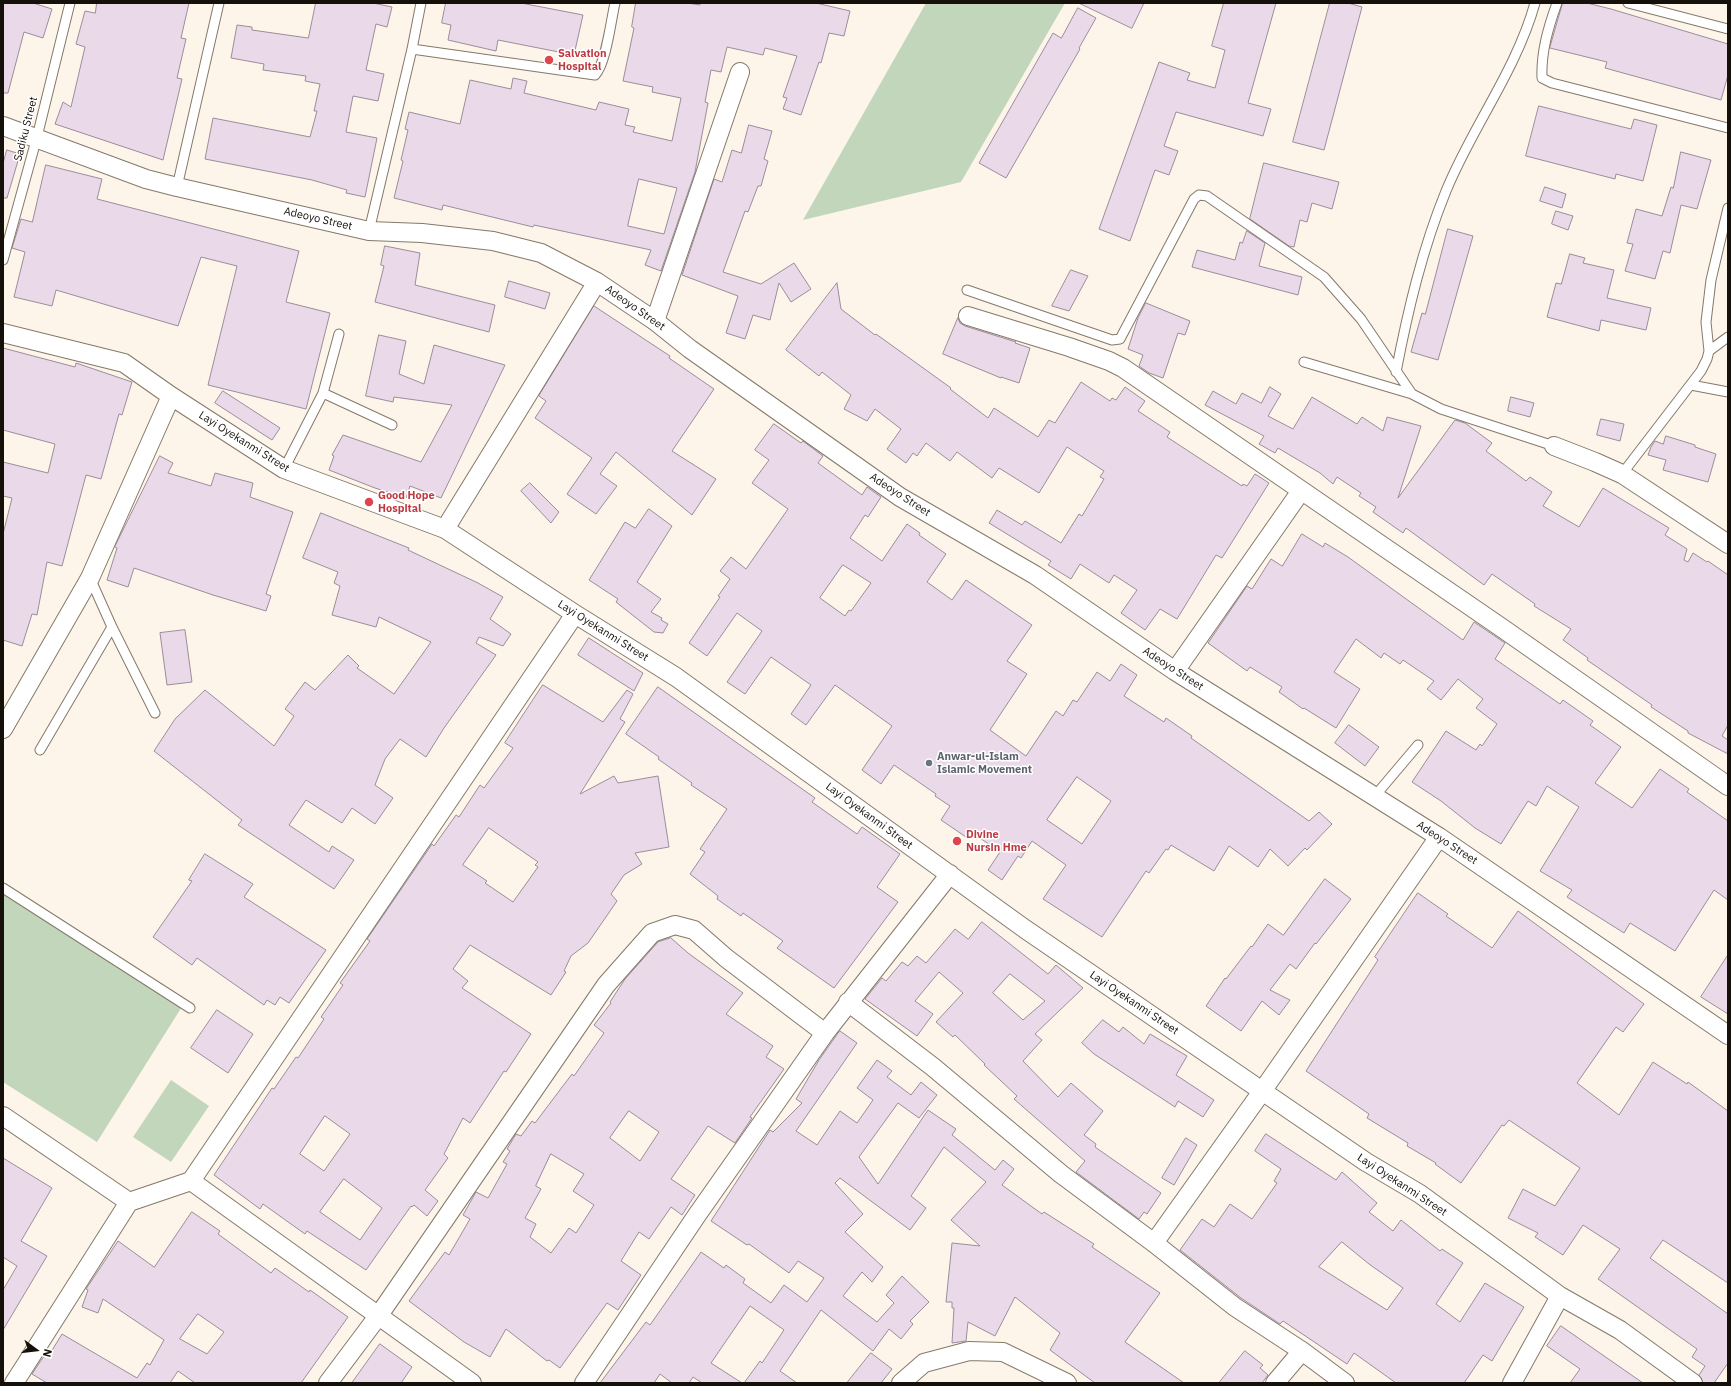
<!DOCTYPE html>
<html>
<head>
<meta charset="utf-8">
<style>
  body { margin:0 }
  #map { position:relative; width:1731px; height:1386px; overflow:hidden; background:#fdf5ea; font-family:"IBM Plex Sans",sans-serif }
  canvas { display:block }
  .frame { position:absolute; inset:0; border:4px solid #15100a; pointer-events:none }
  .north { position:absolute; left:16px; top:1330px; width:40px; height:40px; -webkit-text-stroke:3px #fff; paint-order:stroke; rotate:105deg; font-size:11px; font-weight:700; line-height:16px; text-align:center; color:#15100a }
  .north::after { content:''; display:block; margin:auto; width:14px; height:18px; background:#15100a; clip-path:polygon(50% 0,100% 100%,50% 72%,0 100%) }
</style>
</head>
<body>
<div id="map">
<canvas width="1731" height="1386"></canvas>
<div class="frame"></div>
<div class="north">N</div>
</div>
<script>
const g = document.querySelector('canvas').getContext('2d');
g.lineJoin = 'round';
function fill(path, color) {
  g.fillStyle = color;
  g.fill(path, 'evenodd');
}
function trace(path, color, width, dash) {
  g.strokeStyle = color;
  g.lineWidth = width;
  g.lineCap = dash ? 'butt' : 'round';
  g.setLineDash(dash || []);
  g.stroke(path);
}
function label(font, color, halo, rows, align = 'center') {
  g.font = font + ' "IBM Plex Sans",sans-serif';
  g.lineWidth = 3;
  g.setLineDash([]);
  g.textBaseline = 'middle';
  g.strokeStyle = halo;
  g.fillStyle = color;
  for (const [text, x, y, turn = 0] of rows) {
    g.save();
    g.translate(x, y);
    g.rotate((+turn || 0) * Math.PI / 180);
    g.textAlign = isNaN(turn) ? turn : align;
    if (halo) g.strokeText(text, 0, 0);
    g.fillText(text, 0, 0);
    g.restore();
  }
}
fill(new Path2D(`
  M926,3H1065L961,182L803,220Z
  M3,890L183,1005L97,1142L3,1082Z
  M171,1080L209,1106L171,1162L133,1137Z`), '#c1d6ba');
const building = new Path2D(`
  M3,3H33L52,9L43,38L24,32L8,93H3Z
  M97,3H189L181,38L186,39L177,78L182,79L163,160L55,124L63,102L71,107L85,47L76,44L85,11L95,13Z
  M316,3H373L392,7L387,27L376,24L366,70L384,74L378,101L353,96L346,132L377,138L365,197L346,193L347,190L312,180L205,159L213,118L310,137L317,111H314L320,84L305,81L306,76L263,70L264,64L231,58L237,25L252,27V30L308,38Z
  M446,3H521L583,15L574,55L498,40L496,51L448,40L451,25L442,23Z
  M636,3H687L700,5V3H816L850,11L844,36L829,33L821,63L819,62L801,115L783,109L787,98L783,97L797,56L765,48L763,55L727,47L721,72L711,70L705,102L708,103L695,172L661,271L645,265L651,250L534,225L533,227L443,205L442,210L394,198L403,161L401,160L408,130L405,129L409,112L460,124L470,80L511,89L513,78L527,81L524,93L596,110L599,102L629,109L625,125L635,127L633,132L672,141L681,98L652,92L653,87L623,81L634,28L632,27ZM639,179L677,188L664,234L628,226Z
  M1079,3H1144L1132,28Z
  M1224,3H1276L1248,103L1271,109L1263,136L1176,112L1164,146L1178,151L1169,175L1155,170L1130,241L1099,229L1159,62L1190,73L1187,80L1215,88L1225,50L1212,46Z
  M1330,3H1348L1362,7L1324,150L1293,142Z
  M1563,3H1587L1611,9L1728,44V75L1721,100L1605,68L1607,62L1550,48Z
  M1078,8L1096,18L1079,48L1080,49L1006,178L979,163L1053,33L1061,38Z
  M1539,106L1631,129L1634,119L1657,125L1643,181L1616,174L1615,179L1526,156Z
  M749,125L772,131L764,159L768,161L761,186H758L748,212L745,211L723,272L761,284L794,263L811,289L791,302L779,283L770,320L753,315L745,339L726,333L738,296L682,275L714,179L722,182L732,150L741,153Z
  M7,150L20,154L7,198H3V164Z
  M1681,152L1711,160L1697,209L1681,205L1670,253L1663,251L1655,279L1625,271L1633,244L1627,243L1636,209L1662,216L1671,187L1673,188Z
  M1264,163L1339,182L1332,209L1312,203L1307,222L1300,220L1294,247L1289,246L1250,219Z
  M46,165L102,179L97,199L299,251L286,302L330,313L306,409L208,385L237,266L201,257L178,326L56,290L52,306L14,297L25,252L12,248L21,219L32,222Z
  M1545,187L1566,194L1562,208L1540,201Z
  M1556,211L1573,216L1568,230L1552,224Z
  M1448,229L1473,236L1438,360L1411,352L1422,313L1425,314Z
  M1247,231L1265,243L1259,266L1302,277L1298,295L1192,267L1197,250L1235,260L1240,242L1242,243Z
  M385,246L420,253L415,285L495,305L489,332L375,302L384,266L381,265Z
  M1570,254L1585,258L1583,263L1614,270L1607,298L1651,308L1646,330L1601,320L1599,331L1547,317L1556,283L1561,284Z
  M1071,270L1088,276L1069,311L1052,306Z
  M509,281L550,293L545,309L505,297Z
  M837,283L841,309L875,335L876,334L951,388L950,389L988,418L994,408L1038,437L1049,420L1055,423L1081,382L1110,401L1112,398L1116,400L1125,387L1145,401L1138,411L1170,432L1167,437L1199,458L1242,486L1243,484L1247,486L1255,474L1269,483L1222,558L1216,555L1177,619L1160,609L1145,630L1121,613L1137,590L1114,575L1109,583L1080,564L1071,579L1048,565L1051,561L989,523L997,510L1022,525L1025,521L1061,543L1079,514L1082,516L1104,479L1100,477L1104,471L1067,447L1039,493L999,468L992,478L957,452L950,461L926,443L917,456L913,453L906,463L887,449L901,429L875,409L867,421L844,409L851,395L822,372L819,376L786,350Z
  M1146,303L1190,321L1185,335L1178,333L1163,378L1149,373L1139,366L1143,355L1128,349L1138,318Z
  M594,306L670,356L669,358L714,389L672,451L716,479L692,515L616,452L600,474L617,486L596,514L567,494L592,458L535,418L546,401L539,396Z
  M958,318L960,323L965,326L1016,342L1015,343L1030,348L1019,383L1001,377V378L943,354Z
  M379,335L406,341L399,374L424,384L434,345L505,365L441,498L410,486L406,498L375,488L329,470L334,456L332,455L343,435L421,462L452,405L394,397L393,402L366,396Z
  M3,348L75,367L76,363L132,382L122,415L119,414L101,479L86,475L62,566L47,562L37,615L32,614L22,646L3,640V534L12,498L3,496V462L48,473L55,444L3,430Z
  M1270,387L1281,394L1268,416L1293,429L1312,397L1357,424L1362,417L1383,431L1387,417L1421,426L1398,498L1455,420L1465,423L1492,443L1486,451L1526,481L1530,477L1552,492L1543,506L1579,527L1603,488L1669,528L1665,535L1687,549L1684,560L1688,562L1693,553L1707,562L1708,561L1728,575V725L1722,736L1728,740V754L1688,733V731L1651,707L1652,705L1587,660L1588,658L1563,640L1571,629L1534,606L1535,604L1492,574L1484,585L1406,528L1403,533L1373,512L1376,507L1359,496L1361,493L1337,477L1333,484L1320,473L1278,448L1275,453L1259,444L1264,436L1205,405L1213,391L1236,404L1242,393L1261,403Z
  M223,391L280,428L272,440L215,403Z
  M1511,397L1534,403L1530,417L1508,411Z
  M1601,419L1624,424L1620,441L1597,435Z
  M774,424L801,443L803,441L823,456L818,463L862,495L867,487L881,497L868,517L865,515L850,538L882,561L907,524L920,533L919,535L946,554L927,582L952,600L966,580L1032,625L1007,661L1027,674L990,730L1026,756L1056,711L1063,716L1073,700L1077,702L1097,672L1110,681L1121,664L1137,675L1124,696L1164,722L1166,718L1192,736L1191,738L1309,821L1319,812L1332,824L1307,850L1305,848L1288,866L1270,849L1258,867L1229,846L1214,871L1171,845L1168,850L1166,849L1149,873L1146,871L1102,937L1043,899L1066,865L1032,841L1021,858L1018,856L1002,880L988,870L1000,852L970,831L966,837L941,820L950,806L935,796L936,794L894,765L881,784L862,770L892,726L835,685L806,725L791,714L811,685L771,657L745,694L727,682L762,631L737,613L707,656L689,643L720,597L718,596L730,579L720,571L731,557L746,569L788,509L752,483L769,460L755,450ZM843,565L871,583L851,611L849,610L845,616L820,598ZM1077,777L1111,801L1082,844L1047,820Z
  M1666,436L1695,445V447L1716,454L1708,482L1663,470L1666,460L1648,455L1651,447L1655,441L1663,444Z
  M160,456L173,463L168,473L211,486L215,473L253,483L250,497L293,512L266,594L271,596L266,611L213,595L134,568L128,587L107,580L117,548L115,547Z
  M530,483L559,512L551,523L521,491Z
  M649,509L672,526L637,582L661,599L651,612L662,618L661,620L668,624L663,633L654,632L616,602L618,599L589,580L625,522L635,528Z
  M321,513L409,548L408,550L478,583L503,597L490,619L511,634L503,646L479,637L476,643L496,655L444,728L426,757L400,739L385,759L375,785L393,798L375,824L352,808L342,823L306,800L289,825L329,852L332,846L354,860L334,889L238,825L242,820L154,751L175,719L205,690L274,746L294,716L285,709L305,682L315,690L348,655L359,666L357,668L394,694L431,642L379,617L376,627L332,615L340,586L334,583L338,572L303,558Z
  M1302,534L1323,547L1325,543L1348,557L1463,640L1474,622L1505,643L1495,659L1560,704L1563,700L1593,721L1590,725L1621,747L1595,783L1632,808L1660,769L1689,789L1687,792L1728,821V900L1714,890L1675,951L1630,923L1624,933L1567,897L1572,890L1540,871L1579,807L1547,786L1536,806L1528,801L1501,844L1475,828L1441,801L1412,782L1446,731L1476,750L1480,744L1482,746L1497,724L1476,708L1483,699L1458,679L1441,700L1427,689L1434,681L1403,660L1400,664L1384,653L1381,658L1356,639L1334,672L1360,689L1336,728L1304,708L1303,709L1279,692L1282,687L1250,667L1247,671L1208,643L1247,586L1252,589L1271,559L1282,566Z
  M185,630L192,682L167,685L160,633Z
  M589,638L643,673L634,691L578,655Z
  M543,685L603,722L627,690L633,694L620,719L625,722L580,794L614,776L618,783L658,776L669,847L635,853L642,864L624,875L611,894L617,901L588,943L571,956L564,971L566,972L551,995L470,945L453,969L468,981L462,988L531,1034L506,1072L504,1071L470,1123L463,1118L444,1154L448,1158L425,1190L438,1201L427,1216L414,1205L412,1207L411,1206L366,1270L307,1231L305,1234L263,1204L260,1209L214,1175L272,1088L274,1089L296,1057L298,1058L324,1019L321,1017L343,985L340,983L370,941L367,939L432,844L434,846L456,815L459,817L480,785L484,788L513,748L505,743ZM489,828L538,862L535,865L538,867L513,902L485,883L487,881L463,865ZM325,1116L350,1134L324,1171L300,1154ZM344,1179L382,1208L360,1240L320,1212Z
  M658,687L815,798L812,802L857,834L862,827L900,854L877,887L898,902L834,988L777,948L783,941L743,913L741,916L717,899L718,896L690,874L705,852L700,849L727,809L691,785L692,783L658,759L659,757L626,734Z
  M1349,725L1379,747L1365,766L1335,743Z
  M205,854L253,884L244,897L326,950L289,1003L280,997L275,1005L267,1000L264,1005L197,958L192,965L153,937L192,881L189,880Z
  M1325,879L1351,899L1316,944L1315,943L1296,969L1290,964L1270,990L1290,1000L1279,1015L1262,1001L1241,1031L1206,1006L1225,978L1226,979L1251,946L1252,947L1268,924L1283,935Z
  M1418,893L1448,914L1446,916L1492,948L1518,911L1644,1004L1623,1032L1616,1027L1577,1083L1619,1115L1653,1062L1687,1084L1688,1082L1728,1111V1283L1663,1240L1650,1258L1728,1314V1363L1714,1383H1703L1699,1375L1705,1366L1692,1357L1697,1349L1598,1279L1620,1249L1583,1225L1563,1255L1535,1237L1538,1233L1508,1218L1523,1189L1555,1206L1580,1168L1509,1120L1504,1126L1502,1125L1461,1183L1435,1164L1436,1163L1407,1146L1408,1143L1367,1118L1369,1114L1306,1071L1378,960L1375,957Z
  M982,922L1048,974L1056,965L1083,988L1035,1034L1042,1040L1023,1061L1058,1097L1071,1083L1103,1111L1084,1135L1096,1144L1095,1147L1161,1193L1147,1214L1144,1212L1139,1219L1076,1172L1085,1161L1014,1099L1017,1096L984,1065L985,1064L955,1035L953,1037L936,1022L963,993L939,972L915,1001L933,1014L917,1036L865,999L882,978L886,981L902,962L908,966L917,956L926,963L955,929L968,939ZM1010,974L1045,1001L1023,1020L993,993Z
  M671,938L688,953L743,993L726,1014L773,1046L766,1057L784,1069L750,1117L752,1118L735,1143L708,1126L671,1179L695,1195L682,1215L671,1207L649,1239L639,1232L621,1261L641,1275L618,1310L607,1303L560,1368L549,1360L547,1361L506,1329L490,1357L464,1342L409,1301L445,1252L449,1255L470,1219L463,1215L476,1192L488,1198L507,1164L503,1162L510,1151L507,1149L516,1134L521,1136L532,1121L535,1123L572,1074L574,1076L604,1033L594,1025L611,1003L610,1002L625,979L658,942ZM629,1111L659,1132L640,1161L610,1138ZM551,1154L584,1174L573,1191L594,1205L576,1233L569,1228L551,1253L530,1237L536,1224L525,1218L541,1189L536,1186Z
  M1728,955V1014L1701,997Z
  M217,1010L253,1034L228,1073L191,1048Z
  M1103,1020L1119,1032L1123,1027L1144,1044L1150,1034L1187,1056L1176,1075L1214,1100L1203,1117L1178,1101L1175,1107L1094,1054L1082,1043Z
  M840,1031L857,1043L796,1131L817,1145L840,1111L857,1123L873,1100L857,1088L877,1060L892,1071L887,1077L911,1095L921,1082L937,1095L919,1118L898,1103L859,1157L878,1184L928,1110L956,1129L952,1135L995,1170L1003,1160L1014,1169L1002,1185L1042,1214L1044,1212L1094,1244L1092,1247L1160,1293L1125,1342L1184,1383H1095L1050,1350L1060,1333L1015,1297L995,1336L968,1322L966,1341L952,1343L954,1308H952V1302H946L952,1243L980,1246L951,1220L986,1182L944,1147L911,1196L926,1208L910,1230L840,1178L835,1183L863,1214L845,1232L883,1267L872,1282L862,1272L843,1296L877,1322L894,1303L886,1295L902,1276L929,1302L910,1321L913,1324L901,1339L889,1329L873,1351L821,1310L780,1371L797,1383H744L760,1361L762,1363L784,1330L750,1306L711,1363L742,1383H702L693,1377L689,1383H672L660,1374L654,1383H600L646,1322L650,1325L701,1252L724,1268L726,1265L745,1279L743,1283L771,1303L784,1285L807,1302L824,1278L798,1261L789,1273L749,1244L747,1245L711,1221L770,1130L773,1132L802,1103L796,1099L819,1060Z
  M1266,1134L1336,1180L1342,1172L1377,1203L1369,1212L1393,1231L1401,1220L1440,1251L1442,1249L1463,1263L1436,1304L1460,1322L1485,1283L1524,1307L1492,1361L1483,1355L1464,1383H1396L1354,1353L1347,1364L1283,1321L1280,1324L1241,1298L1180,1250L1202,1219L1214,1227L1230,1204L1252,1219L1277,1183L1274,1181L1281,1169L1255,1151ZM1342,1242L1369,1264L1403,1288L1387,1310L1319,1267Z
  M1186,1138L1197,1145L1174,1185L1162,1178Z
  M3,1158L52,1188L21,1241L47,1256L3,1330V1290L17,1266L3,1257Z
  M192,1212L220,1231L218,1234L271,1273L275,1268L309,1292L310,1290L348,1317L301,1383H195L178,1371L170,1383H47L32,1374L48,1350L51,1352L62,1334L137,1378L147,1363L150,1365L164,1340L103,1299L98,1313L82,1307L88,1290L86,1289L118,1241L154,1267ZM198,1314L224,1332L207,1354L180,1339Z
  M1561,1326L1643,1383H1570L1580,1369L1547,1346Z
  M380,1344L412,1367L401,1383H352Z
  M1245,1351L1263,1365L1260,1368L1268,1375L1262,1383H1219Z
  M871,1353L892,1369L881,1383H847Z`);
fill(building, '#ead9e8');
trace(building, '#9c8c9b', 1);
const lane = new Path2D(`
  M1557,3C1548,28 1541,52 1542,78L1552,83L1728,128
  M1628,3L1728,29
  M412,49L595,75C606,64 611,20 615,3
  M177,187L219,3
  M369,231L412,49L421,3
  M3,260L37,137L70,3
  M967,290L1112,340L1120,339L1194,199L1199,195L1207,196L1324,277L1361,319L1412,394L1441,409L1554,446
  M1709,351L1728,337
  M1304,362L1412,394
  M1396,372C1408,310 1422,250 1446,191C1472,127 1516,71 1535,3
  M1691,385L1728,392
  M323,393L392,425
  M284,469L323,393L339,334
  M1622,474L1701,371L1707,359L1709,351L1706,322L1711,280L1728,208
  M112,627L155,713
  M40,750L112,627L90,578
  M1374,797L1418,745
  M3,888L190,1008`);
const street = new Path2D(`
  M3,126L146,179L177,187L369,231L422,233L493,241L541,253L597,282L655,321L690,349L900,497L1035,575L1175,671L1439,837L1728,1035
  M968,316L1069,347L1109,361L1123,368L1502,628L1728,786
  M655,321L740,72
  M3,333L124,363L171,396L284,469L445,529L575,614L676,677L1025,929L1366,1162L1420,1194L1560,1296L1620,1330L1693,1383
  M1554,446L1595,462L1622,474L1728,544
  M445,529L597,282
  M1175,671L1301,491
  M3,729L90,578L171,396
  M848,1002L933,1067L1061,1174L1154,1243L1235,1307L1302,1351L1345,1383
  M3,1116L129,1202
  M191,1181L472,1383
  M1154,1243L1263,1090L1439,837
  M14,1383L129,1202L191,1181L575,614
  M328,1383L379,1315L606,985L652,933L675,925L694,930L726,958L825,1033
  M584,1383L697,1215L825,1033L950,874
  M901,1383L924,1363L969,1351L1003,1352L1067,1383
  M1275,1383L1302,1351
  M1512,1383L1560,1296`);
trace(lane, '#857969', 11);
trace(street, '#857969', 20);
trace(lane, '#fff', 9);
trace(street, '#fff', 18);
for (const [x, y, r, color] of [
  [549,60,5,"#e0444e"],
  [369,502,5,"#e0444e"],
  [929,763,4,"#6b7280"],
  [957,841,5,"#e0444e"]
]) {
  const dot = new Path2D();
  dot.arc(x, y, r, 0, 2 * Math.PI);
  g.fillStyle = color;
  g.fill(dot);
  trace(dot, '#fff', 1.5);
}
label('bold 11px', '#be3a42', '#fff', [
  ["Salvation",558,54],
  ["Hospital",558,67],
  ["Good Hope",378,496],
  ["Hospital",378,509],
  ["Divine",966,835],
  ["Nursin Hme",966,848]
], 'left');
label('11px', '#15100a', '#fff', [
  ["Sadiku Street",26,129,-76],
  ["Adeoyo Street",318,219,13],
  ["Adeoyo Street",635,308,35],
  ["Layi Oyekanmi Street",244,442,32],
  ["Adeoyo Street",900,495,33],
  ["Layi Oyekanmi Street",603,631,32],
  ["Adeoyo Street",1173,669,33],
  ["Layi Oyekanmi Street",869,816,36],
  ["Adeoyo Street",1447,843,33],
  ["Layi Oyekanmi Street",1134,1003,34],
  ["Layi Oyekanmi Street",1402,1185,33]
]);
label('bold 11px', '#5b616d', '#fff', [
  ["Anwar-ul-Islam",937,757],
  ["Islamic Movement",937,770]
], 'left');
</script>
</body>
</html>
